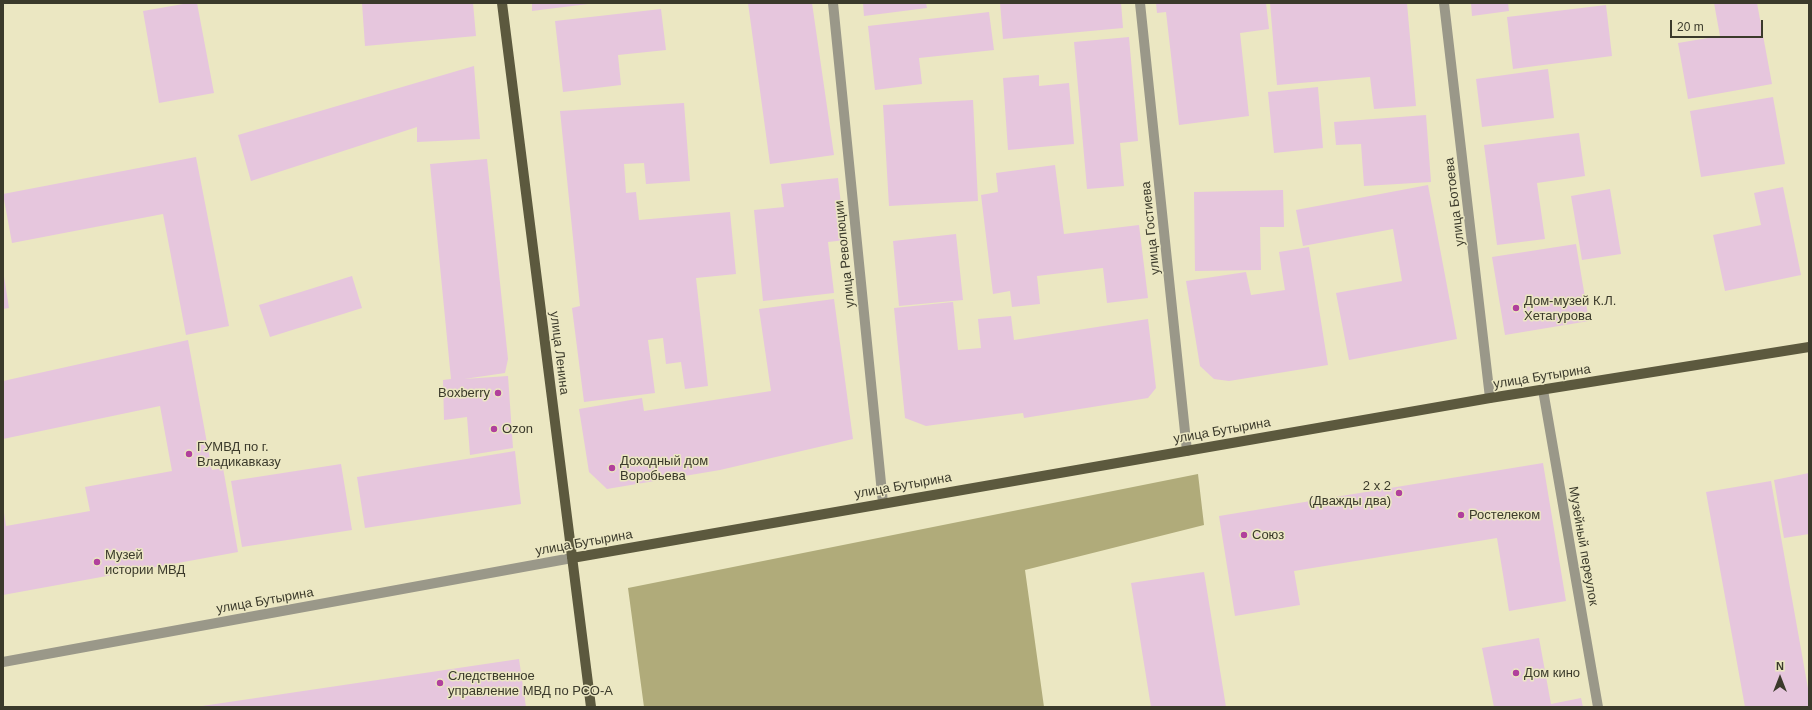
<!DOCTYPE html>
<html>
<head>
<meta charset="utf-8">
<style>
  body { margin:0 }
  #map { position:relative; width:1812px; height:710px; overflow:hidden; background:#ebe7c2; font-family:Arial,sans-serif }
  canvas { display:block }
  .frame { position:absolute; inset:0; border:4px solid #3b3a2b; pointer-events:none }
  .north { position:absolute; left:1760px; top:658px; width:40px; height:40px; -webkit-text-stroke:3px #ebe7c2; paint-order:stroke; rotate:0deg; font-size:11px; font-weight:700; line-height:16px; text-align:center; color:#3b3a2b }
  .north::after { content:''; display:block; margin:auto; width:14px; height:18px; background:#3b3a2b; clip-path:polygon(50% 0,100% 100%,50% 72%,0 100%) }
  .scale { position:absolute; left:1670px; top:20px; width:93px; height:18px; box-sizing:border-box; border:2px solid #3b3a2b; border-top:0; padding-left:5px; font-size:12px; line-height:14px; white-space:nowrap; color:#3b3a2b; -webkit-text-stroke:3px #ebe7c2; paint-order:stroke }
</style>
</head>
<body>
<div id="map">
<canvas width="1812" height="710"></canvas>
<div class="frame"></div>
<div class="north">N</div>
<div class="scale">20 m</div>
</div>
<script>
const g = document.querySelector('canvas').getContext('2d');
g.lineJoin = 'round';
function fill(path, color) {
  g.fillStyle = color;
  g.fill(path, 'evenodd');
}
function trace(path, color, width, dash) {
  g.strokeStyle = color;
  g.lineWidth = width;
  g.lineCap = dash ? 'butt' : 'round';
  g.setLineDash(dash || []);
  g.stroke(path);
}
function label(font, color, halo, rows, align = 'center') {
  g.font = font + ' Arial,sans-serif';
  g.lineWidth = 3;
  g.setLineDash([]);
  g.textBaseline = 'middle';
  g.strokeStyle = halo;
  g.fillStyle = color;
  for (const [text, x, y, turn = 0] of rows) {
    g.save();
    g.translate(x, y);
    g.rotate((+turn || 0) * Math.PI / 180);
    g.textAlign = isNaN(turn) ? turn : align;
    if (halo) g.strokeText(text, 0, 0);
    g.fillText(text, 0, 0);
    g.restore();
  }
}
fill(new Path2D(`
  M1198,474L1204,525L1025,570L1044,707H644L628,588Z`), '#b0ab7a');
fill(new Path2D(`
  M189,3H197L214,93L159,103L143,11Z
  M362,3H473L476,36L365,46Z
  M532,3H587L588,4L532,11Z
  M748,3H812L834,155L770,164Z
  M863,3H926L927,8L864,16Z
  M1000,3H1121L1123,28L1003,39Z
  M1156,3H1266L1269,29L1240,33L1249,116L1179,125L1166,12L1157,13Z
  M1270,3H1407L1416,106L1374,109L1370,77L1277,85Z
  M1471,3H1508L1509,11L1472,16Z
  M1714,3H1757L1772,84L1688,99L1678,43L1720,36Z
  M1606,5L1612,56L1513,69L1507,17Z
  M661,9L666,50L618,55L621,85L563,92L555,21Z
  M989,12L994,50L919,58L922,84L875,90L868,26Z
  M1129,37L1138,141L1120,143L1124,186L1087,189L1074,42Z
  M474,66L480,139L417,142V127L251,181L238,135Z
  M1548,69L1554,118L1482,127L1476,79Z
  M1039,75V86L1069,83L1074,144L1008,150L1003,78Z
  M1318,87L1323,148L1274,153L1268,92Z
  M1773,97L1785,164L1701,177L1690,111Z
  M973,100L978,201L889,206L883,105Z
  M684,103L690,181L646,184L644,163L624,164L626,193L636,192L639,220L730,212L736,274L696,278L708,386L685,389L681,362L666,364L663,338L648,340L655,393L584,402L572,308L580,306L560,111Z
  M1426,115L1431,182L1364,186L1361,144L1336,145L1334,122Z
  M1579,133L1585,176L1537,183L1545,239L1497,245L1484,145Z
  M196,157L229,326L186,335L163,214L12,243L3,194Z
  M487,159L508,359L505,373L464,379L508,376L513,448L470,455L467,417L444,420L443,380L451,379L430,164Z
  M1055,165L1064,234L1139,225L1148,298L1107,303L1103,268L1037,276L1040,304L1012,307L1010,291L993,294L981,195L998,192L996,173Z
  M838,178L845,240L828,242L834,293L763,301L754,210L784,207L781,184Z
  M1428,185L1457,339L1349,360L1336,293L1402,281L1393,229L1303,246L1296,210Z
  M1783,187L1801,275L1725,291L1713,235L1761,225L1754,193Z
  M1610,189L1621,254L1582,260L1571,196Z
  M1283,190L1284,227H1260L1261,270L1195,271L1194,192Z
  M956,234L963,300L899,306L893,241Z
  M1576,244L1589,321L1505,335L1492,257Z
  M1309,247L1328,365L1229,381L1214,379L1200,366L1186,281L1246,272L1251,295L1285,290L1279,252Z
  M3,270L9,308L3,309Z
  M352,276L362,308L270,337L259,305Z
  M834,299L853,439L720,470L607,489L589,472L579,409L642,398L644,411L771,391L759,309Z
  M953,302L958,350L981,348L978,319L1011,316L1014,340L1148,319L1156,388L1148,398L1024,418L1023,413L926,426L905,418L894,308Z
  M188,340L212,470L223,468L238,552L3,595V506L6,526L90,511L85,487L172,471L160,406L3,439V381Z
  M515,451L521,504L365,528L357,477Z
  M1543,463L1566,601L1509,611L1497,538L1294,571L1300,605L1235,616L1219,516Z
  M341,464L352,530L242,547L231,481Z
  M1809,473V534L1784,538L1774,480Z
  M1771,481L1809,694V707H1745L1706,492Z
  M1204,572L1226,707H1151L1131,583Z
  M1539,638L1551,704L1581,698L1583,707H1494L1482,648Z
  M519,659L526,707H202V706Z`), '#e6c6dd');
trace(new Path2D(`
  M833,3L883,503
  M1140,3L1187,451
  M1444,3L1490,398
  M1543,390L1598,707
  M3,662L572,558`), '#9a9889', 10);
trace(new Path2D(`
  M502,3L591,707
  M572,558L1490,398L1809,347`), '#5c593e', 10);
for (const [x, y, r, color] of [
  [1516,308,4,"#b1409c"],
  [498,393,4,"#b1409c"],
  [494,429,4,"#b1409c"],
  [189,454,4,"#b1409c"],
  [612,468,4,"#b1409c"],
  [1399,493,4,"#b1409c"],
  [1461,515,4,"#b1409c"],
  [1244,535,4,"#b1409c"],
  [97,562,4,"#b1409c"],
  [1516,673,4,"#b1409c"],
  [440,683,4,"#b1409c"]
]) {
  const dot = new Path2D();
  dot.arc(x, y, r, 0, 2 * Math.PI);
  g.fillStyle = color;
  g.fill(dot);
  trace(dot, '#ebe7c2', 1.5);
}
label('13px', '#3b3a2b', '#ebe7c2', [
  ["улица Ботоева",1455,202,-97],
  ["улица Гостиева",1151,228,-96],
  ["улица Революции",845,254,-96],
  ["улица Ленина",559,353,83],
  ["улица Бутырина",1542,377,-9],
  ["улица Бутырина",1222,431,-10],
  ["улица Бутырина",903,486,-10],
  ["улица Бутырина",584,543,-10],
  ["Музейный переулок",1583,546,80],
  ["улица Бутырина",265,601,-10]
]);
label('13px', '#3b3a2b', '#ebe7c2', [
  ["Дом-музей К.Л.",1524,301],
  ["Хетагурова",1524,316],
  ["Boxberry",490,393,"right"],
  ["Ozon",502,429],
  ["ГУМВД по г.",197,447],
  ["Владикавказу",197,462],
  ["Доходный дом",620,461],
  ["Воробьева",620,476],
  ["2 х 2",1391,486,"right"],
  ["(Дважды два)",1391,501,"right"],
  ["Ростелеком",1469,515],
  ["Союз",1252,535],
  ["Музей",105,555],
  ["истории МВД",105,570],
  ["Дом кино",1524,673],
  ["Следственное",448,676],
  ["управление МВД по РСО-А",448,691]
], 'left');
</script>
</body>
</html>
